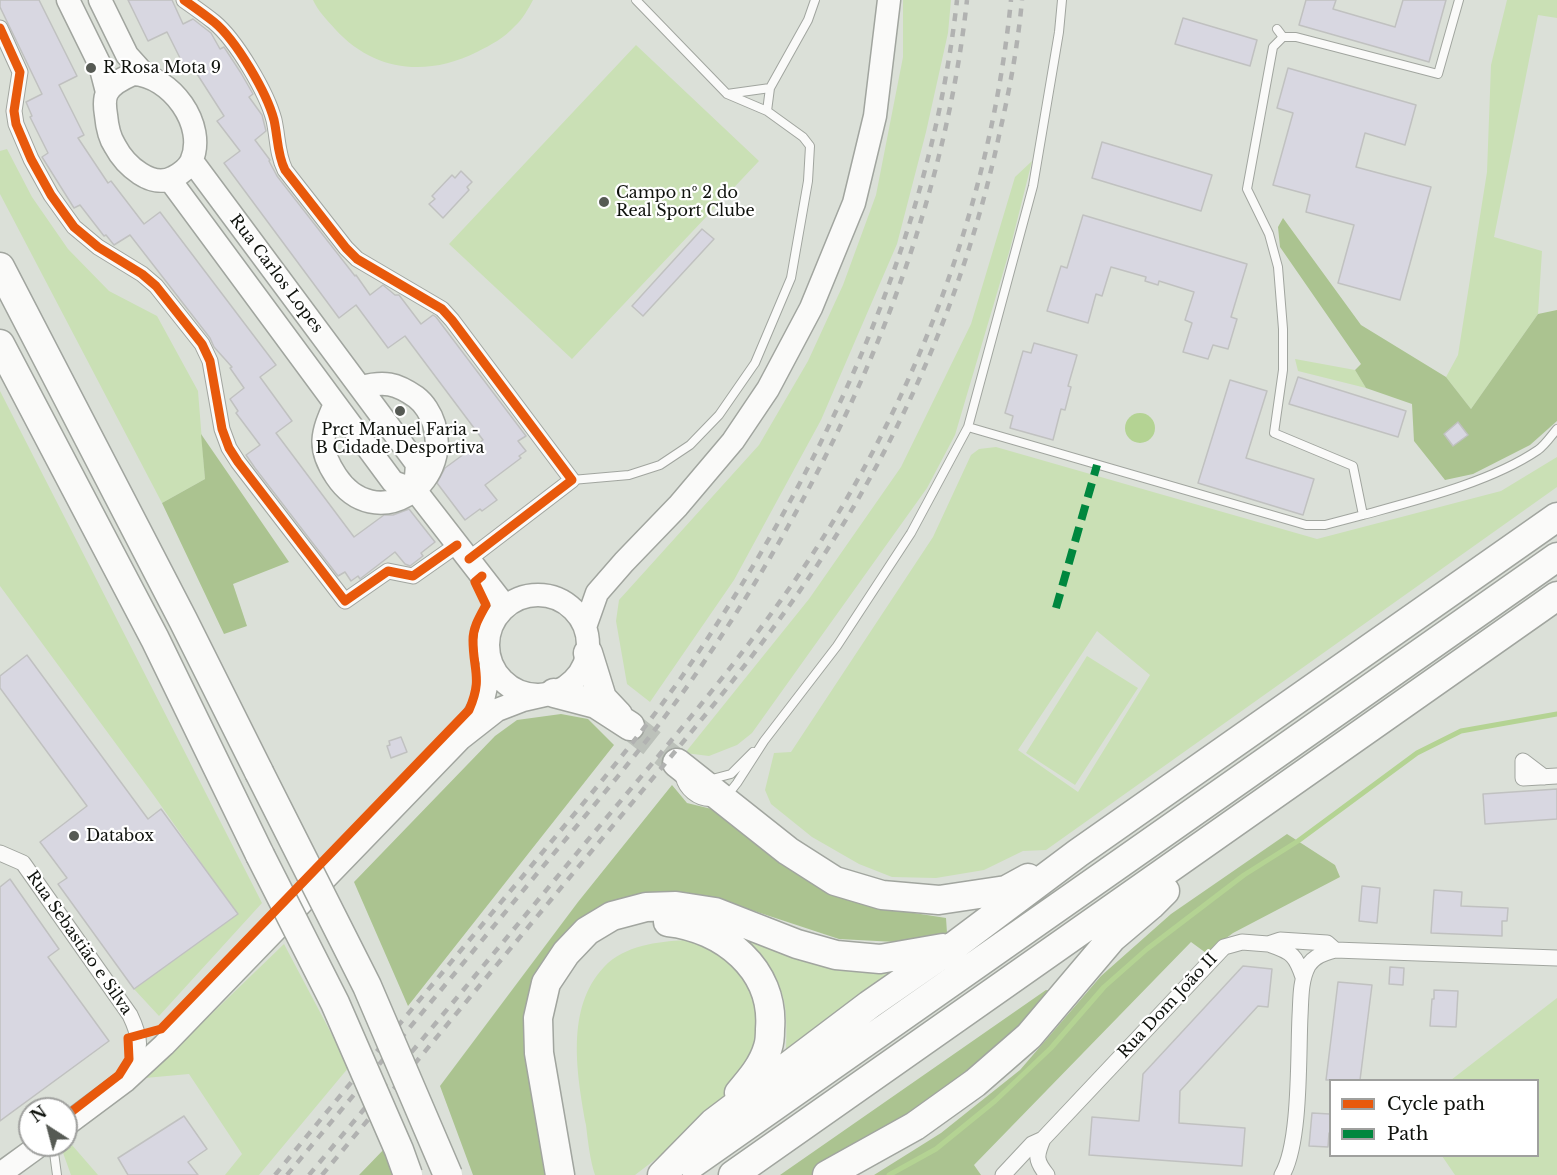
<!DOCTYPE html>
<html>
<head>
<meta charset="utf-8">
<style>
  body { margin:0 }
  #map { position:relative; width:1557px; height:1175px; overflow:hidden; background:#dbe0d8; font-family:"Libre Baskerville",serif }
  canvas { display:block }
  .legend { position:absolute; left:1329px; top:1079px; width:210px; height:78px; box-sizing:border-box; background:#fff; border:2px solid #9fa09e; margin:0; padding:8px 10px; list-style:none; font-size:18px; color:#0f120d }
  .legend li { display:flex; align-items:center; gap:12px; height:30px }
  .legend b { width:30px; border:2px solid #9fa09e }
  .north { position:absolute; left:18px; top:1097px; width:60px; height:60px; box-sizing:border-box; background:#fff; border:2px solid #9fa09e; border-radius:50%; rotate:324deg; font-size:16px; font-weight:700; line-height:24px; text-align:center; color:#0f120d }
  .north::after { content:''; display:block; margin:auto; width:21px; height:27px; background:#565a54; clip-path:polygon(50% 0,100% 100%,50% 72%,0 100%) }
</style>
</head>
<body>
<div id="map">
<canvas width="1557" height="1175"></canvas>
<ul class="legend">
<li><b style="height:8px;background:#e8590c"></b>Cycle path</li>
<li><b style="height:8px;background:#00873e"></b>Path</li>
</ul>
<div class="north">N</div>
</div>
<script>
const g = document.querySelector('canvas').getContext('2d');
g.lineJoin = 'round';
function fill(path, color) {
  g.fillStyle = color;
  g.fill(path, 'evenodd');
}
function trace(path, color, width, dash) {
  g.strokeStyle = color;
  g.lineWidth = width;
  g.lineCap = dash ? 'butt' : 'round';
  g.setLineDash(dash || []);
  g.stroke(path);
}
function label(font, color, halo, rows, align = 'center') {
  g.font = font + ' "Libre Baskerville",serif';
  g.lineWidth = 4.5;
  g.setLineDash([]);
  g.textBaseline = 'middle';
  g.strokeStyle = halo;
  g.fillStyle = color;
  for (const [text, x, y, turn = 0] of rows) {
    g.save();
    g.translate(x, y);
    g.rotate((+turn || 0) * Math.PI / 180);
    g.textAlign = isNaN(turn) ? turn : align;
    if (halo) g.strokeText(text, 0, 0);
    g.fillText(text, 0, 0);
    g.restore();
  }
}
fill(new Path2D(`
  M313,0H533C528,9 523,19 515,26C504,38 491,45 477,52C427,77 374,72 335,29C327,20 318,11 313,0Z
  M903,0H951L948,33L926,132L897,244L821,420L734,580L650,702L627,684L616,621L619,600L759,445L808,361L843,285L876,195L903,57Z
  M1507,0H1557V18L1538,15L1494,237L1542,251L1538,314L1471,409L1446,377L1458,355L1487,172L1491,65Z
  M636,45L759,161L572,359L449,244Z
  M7,149L32,197L68,249L109,291L157,316L198,391L205,479L162,503L0,194V151Z
  M1032,161L1010,249L955,435L927,488L752,733L737,745L709,756L685,753L809,599L901,467L971,324L1015,177Z
  M1295,359L1355,370L1366,388L1298,371Z
  M0,391L262,903L159,1016L134,989L237,914L155,797L0,586Z
  M996,447L1317,539L1501,491L1557,457V487L1046,850L1023,851L984,870L936,878L892,877L859,864L812,837L771,804L765,790L774,753L791,752L933,537L971,455L979,449ZM1097,631L1150,675L1078,792L1018,750Z
  M1087,656L1138,688L1075,785L1026,753Z
  M740,929L880,968L898,975L786,1058C788,993 787,984 738,940Z
  M685,940L707,946L750,979L763,1034L748,1075L673,1146L635,1175H595C590,1160 588,1142 586,1125C577,1075 565,1008 604,967C625,945 657,942 685,940Z
  M284,944L349,1067L259,1175H225L242,1154L189,1074L145,1078Z
  M1557,998V1175H1455L1442,1156H1538V1080H1451Z
  M72,1145L98,1175H71L62,1150Z`), '#cae0b5');
fill(new Path2D(`
  M1283,218L1361,325L1446,377L1471,409L1538,314L1557,310V421L1530,445L1473,474L1445,480L1414,441L1412,404L1366,388L1355,370L1361,364L1280,247L1278,227Z
  M201,434L289,562L233,584L247,626L224,634L162,503L205,479Z
  M561,714L588,719L614,745L408,1006L354,882L495,736L517,720Z
  M672,785L687,803L728,813L876,907L946,918L947,933L915,943L839,939L730,903L678,892L541,968L548,1175H473L440,1086L578,902Z
  M1287,834L1335,865L1340,877L1233,933L1206,953L1191,942L974,1165L981,1175H874L941,1133L1020,1070L1101,976L1171,914Z
  M1046,990L1058,993L978,1073L836,1158L812,1175H780Z
  M388,1145L398,1175H359Z`), '#abc390');
fill(new Path2D(`
  M1125 428a15 15 0 1 1 30 0a15 15 0 1 1-30 0Z`), '#b4d393');
trace(new Path2D(`
  M889,1175L936,1149L995,1101L1051,1048L1104,987L1147,949L1244,875L1298,841L1417,753L1461,731L1557,714`), '#b4d393', 5);
const building = new Path2D(`
  M0,0H39L77,76L59,85L84,135L78,138L108,183L111,181L144,224L160,212L276,365L260,377L292,421L276,433L354,537L384,515H393L409,509L435,542L421,553L423,556L410,566L405,564L395,552L360,579L358,576L351,581L345,572L338,576L255,468L246,455L260,445L236,413L238,411L230,399L244,388L230,368L232,367L214,347L210,338L130,235L114,245L106,235L104,236L80,205L74,208L42,157L48,153L30,117L32,116L26,102L42,94L0,7Z
  M128,0H172L183,24L193,19L211,33L220,49L224,47L241,73L253,94L249,97L262,115L266,131L255,140L270,160L269,161L277,176L355,276L356,275L370,295L383,285L395,295H399L421,324L433,315L436,317L526,436L518,441L526,451L519,456L521,458L485,485L497,500L482,511L480,509L465,520L437,483L445,468L483,440L405,336L388,348L356,305L339,318L224,163L240,151L217,121L224,116L190,63L184,66L167,32L148,41Z
  M1306,0H1336L1333,9L1395,27L1403,0H1446L1429,62L1299,25Z
  M1183,18L1257,40L1250,66L1175,44Z
  M1288,68L1416,105L1405,145L1365,133L1356,167L1431,187L1400,300L1338,283L1354,225L1306,212L1310,195L1273,185L1293,113L1277,108Z
  M1102,142L1212,175L1201,211L1092,178Z
  M461,171L472,182L467,187L469,190L443,218L429,204L435,199L432,196L452,175L455,178Z
  M1083,215L1247,264L1231,317L1237,319L1228,349L1213,345L1208,359L1183,352L1192,323L1185,320L1194,292L1159,281L1158,285L1145,281L1146,277L1111,267L1102,296L1096,294L1088,323L1047,311L1061,266L1067,268Z
  M702,229L714,239L643,316L632,306Z
  M1034,343L1077,355L1068,386L1071,387L1065,410L1061,409L1053,440L1010,428L1013,416L1005,413L1023,351L1031,353Z
  M1298,377L1406,411L1398,437L1289,404Z
  M1230,380L1267,391L1246,458L1314,479L1303,515L1198,483Z
  M1458,422L1468,435L1453,446L1444,434Z
  M27,655L148,819L161,809L238,914L134,989L58,884L67,878L40,842L87,806L0,688V676Z
  M401,737L407,752L391,758L387,746L390,745L389,741Z
  M1557,789V819L1485,824L1483,794Z
  M10,879L59,949L48,957L109,1041L0,1121V887Z
  M1362,886L1380,888L1377,923L1359,921Z
  M1434,890L1462,892L1461,906L1508,908L1507,921H1502V936L1431,933Z
  M1243,966L1272,969L1268,1007L1258,1006L1180,1091L1179,1123L1245,1128L1242,1166L1089,1155L1092,1117L1139,1121L1143,1074Z
  M1390,967L1404,968L1403,985L1389,984Z
  M1338,982L1372,985L1360,1080H1326Z
  M1434,990L1458,991L1456,1027L1430,1026L1432,999H1434Z
  M1312,1113L1330,1114V1133H1329L1328,1147L1309,1146Z
  M184,1116L207,1149L188,1162L198,1175H128L118,1158Z`);
fill(building, '#d8d7e1');
trace(building, '#c0c1c0', 1.5);
trace(new Path2D(`
  M630,726L677,763`), '#bcc1ba', 28, [28, 14]);
const lane = new Path2D(`
  M1459,0L1438,74L1296,37H1283L1273,47L1247,189L1269,234L1278,267L1283,329V370L1274,433L1353,466L1363,515C1418,500 1491,482 1538,450C1545,445 1551,436 1557,429
  M1277,29L1283,37
  M727,94L770,88
  M767,111L770,88L808,20L815,0
  M968,427L1306,525H1325L1363,515
  M572,480L629,475L660,465L690,445L719,415L755,363L791,278L808,181L810,146L803,137L767,111L727,94L636,0
  M680,778C683,791 696,802 710,802
  M712,779L731,774L753,752
  M726,797L737,783L764,741L837,646L911,533L968,427L1033,186L1059,32L1062,0
  M53,1145L57,1175`);
const street = new Path2D(`
  M184,0C194,7 204,14 214,22C236,40 267,93 274,120C278,138 277,154 285,170L346,248L357,259L442,309L452,320L572,480L469,559
  M0,28L20,72L14,111L16,124L31,159L51,195L74,227L98,247L142,274L156,286L202,344L210,361L222,429L229,448L238,462L345,601L388,571L413,576L457,545
  M1544,777L1523,761V778L1557,776
  M0,853L23,863L130,1015C142,1040 141,1048 129,1073
  M1271,945C1292,952 1296,956 1303,977
  M1043,1139C1036,1156 1035,1160 1047,1175
  M1003,1175L1032,1144L1043,1139L1224,947L1242,942L1268,944L1280,940L1327,943L1335,950L1557,958
  M1282,1175C1301,1143 1298,1055 1300,1016C1301,1000 1300,981 1308,966C1314,956 1324,953 1335,950`);
const secondary = new Path2D(`
  M68,0L100,65L107,92
  M100,0L127,55L145,75
  M133,74C170,75 208,125 191,162C187,169 182,173 174,177C152,190 125,165 115,146C109,137 107,126 106,115C105,109 104,99 107,93C112,83 124,78 133,74Z
  M192,161L417,464L415,490
  M170,180L393,482L415,490L505,606
  M335,404C322,433 317,448 336,476C375,535 452,486 434,424C431,414 424,403 416,397C396,383 384,381 361,387
  M488 645a50 50 0 1 1 100 0a50 50 0 1 1-100 0Z
  M585,627L597,593L624,562L678,506L733,441L768,389L811,308L854,203L875,116L889,0
  M467,729L483,700L491,664
  M66,1125L125,1081L164,1045L460,739L497,710L523,700L545,695
  M0,1174L40,1145`);
const highway = new Path2D(`
  M0,267L183,620L259,772
  M0,344L155,639L260,855
  M588,653L602,698L618,715
  M554,693L596,704L630,726
  M677,763L788,851L835,881L882,895L939,900L1006,890L1028,878
  M668,922C723,928 775,969 770,1029C770,1035 770,1041 768,1047C763,1065 751,1079 739,1093
  M692,1164L1557,557
  M560,1175L539,1053L538,1018L546,983L566,953L587,931L612,916L646,907L676,906L715,912L797,944L836,955L880,959L943,948
  M662,1175L713,1123L869,1005L954,946L1078,853L1557,517
  M733,1175L1557,596
  M827,1175L915,1126L975,1083L1029,1036L1112,938L1151,905L1165,891`);
trace(lane, '#a1a59f', 10);
trace(street, '#a1a59f', 17);
trace(secondary, '#a1a59f', 25);
trace(highway, '#a1a59f', 31);
trace(lane, '#fafaf9', 8);
trace(street, '#fafaf9', 15);
trace(secondary, '#fafaf9', 22);
trace(highway, '#fafaf9', 28);
trace(new Path2D(`
  M275,1175C357,1075 440,975 523,876C577,810 634,745 683,675C821,474 930,244 957,0
  M287,1175C367,1079 447,983 526,887C582,819 640,753 691,681C831,479 940,246 967,0
  M309,1175C402,1064 494,953 587,841C663,750 742,660 808,561C919,393 991,200 1011,0
  M322,1175C413,1066 504,956 595,847C671,756 750,666 816,567C904,434 967,287 1000,131C1010,88 1018,44 1022,0`), '#b1b2b1', 4.5, [8, 8]);
const highwayBridge = new Path2D(`
  M259,772L367,986L448,1175
  M260,855L335,1003L399,1150L408,1175`);
trace(highwayBridge, '#a1a59f', 31, []);
trace(highwayBridge, '#fafaf9', 28);
trace(new Path2D(`
  M1056,608L1097,465`), '#00873e', 8, [15, 8]);
trace(new Path2D(`
  M184,0C194,7 204,14 214,22C236,40 267,93 274,120C278,138 277,154 285,170L346,248L357,259L442,309L452,320L572,480L469,559
  M0,28L20,72L14,111L16,124L31,159L51,195L74,227L98,247L142,274L156,286L202,344L210,361L222,429L229,448L238,462L345,601L388,571L413,576L457,545
  M66,1116L119,1075L129,1059L128,1038L161,1029L469,710C483,678 473,671 473,640C473,627 480,616 486,605L475,582L482,576`), '#e8590c', 9);
for (const [x, y, r, color] of [
  [91,68,6,"#565a54"],
  [604,202,6,"#565a54"],
  [400,411,6,"#565a54"],
  [74,836,6,"#565a54"]
]) {
  const dot = new Path2D();
  dot.arc(x, y, r, 0, 2 * Math.PI);
  g.fillStyle = color;
  g.fill(dot);
  trace(dot, '#fff', 2);
}
label('16px', '#0f120d', '#fff', [
  ["R Rosa Mota 9",103,68],
  ["Campo nº 2 do",616,193],
  ["Real Sport Clube",616,211],
  ["Prct Manuel Faria -",400,430,"center"],
  ["B Cidade Desportiva",400,448,"center"],
  ["Databox",86,836]
], 'left');
label('16px', '#0f120d', '#fff', [
  ["Rua Carlos Lopes",276,274,53],
  ["Rua Sebastião e Silva",79,943,55],
  ["Rua Dom João II",1168,1006,-47]
]);
</script>
</body>
</html>
